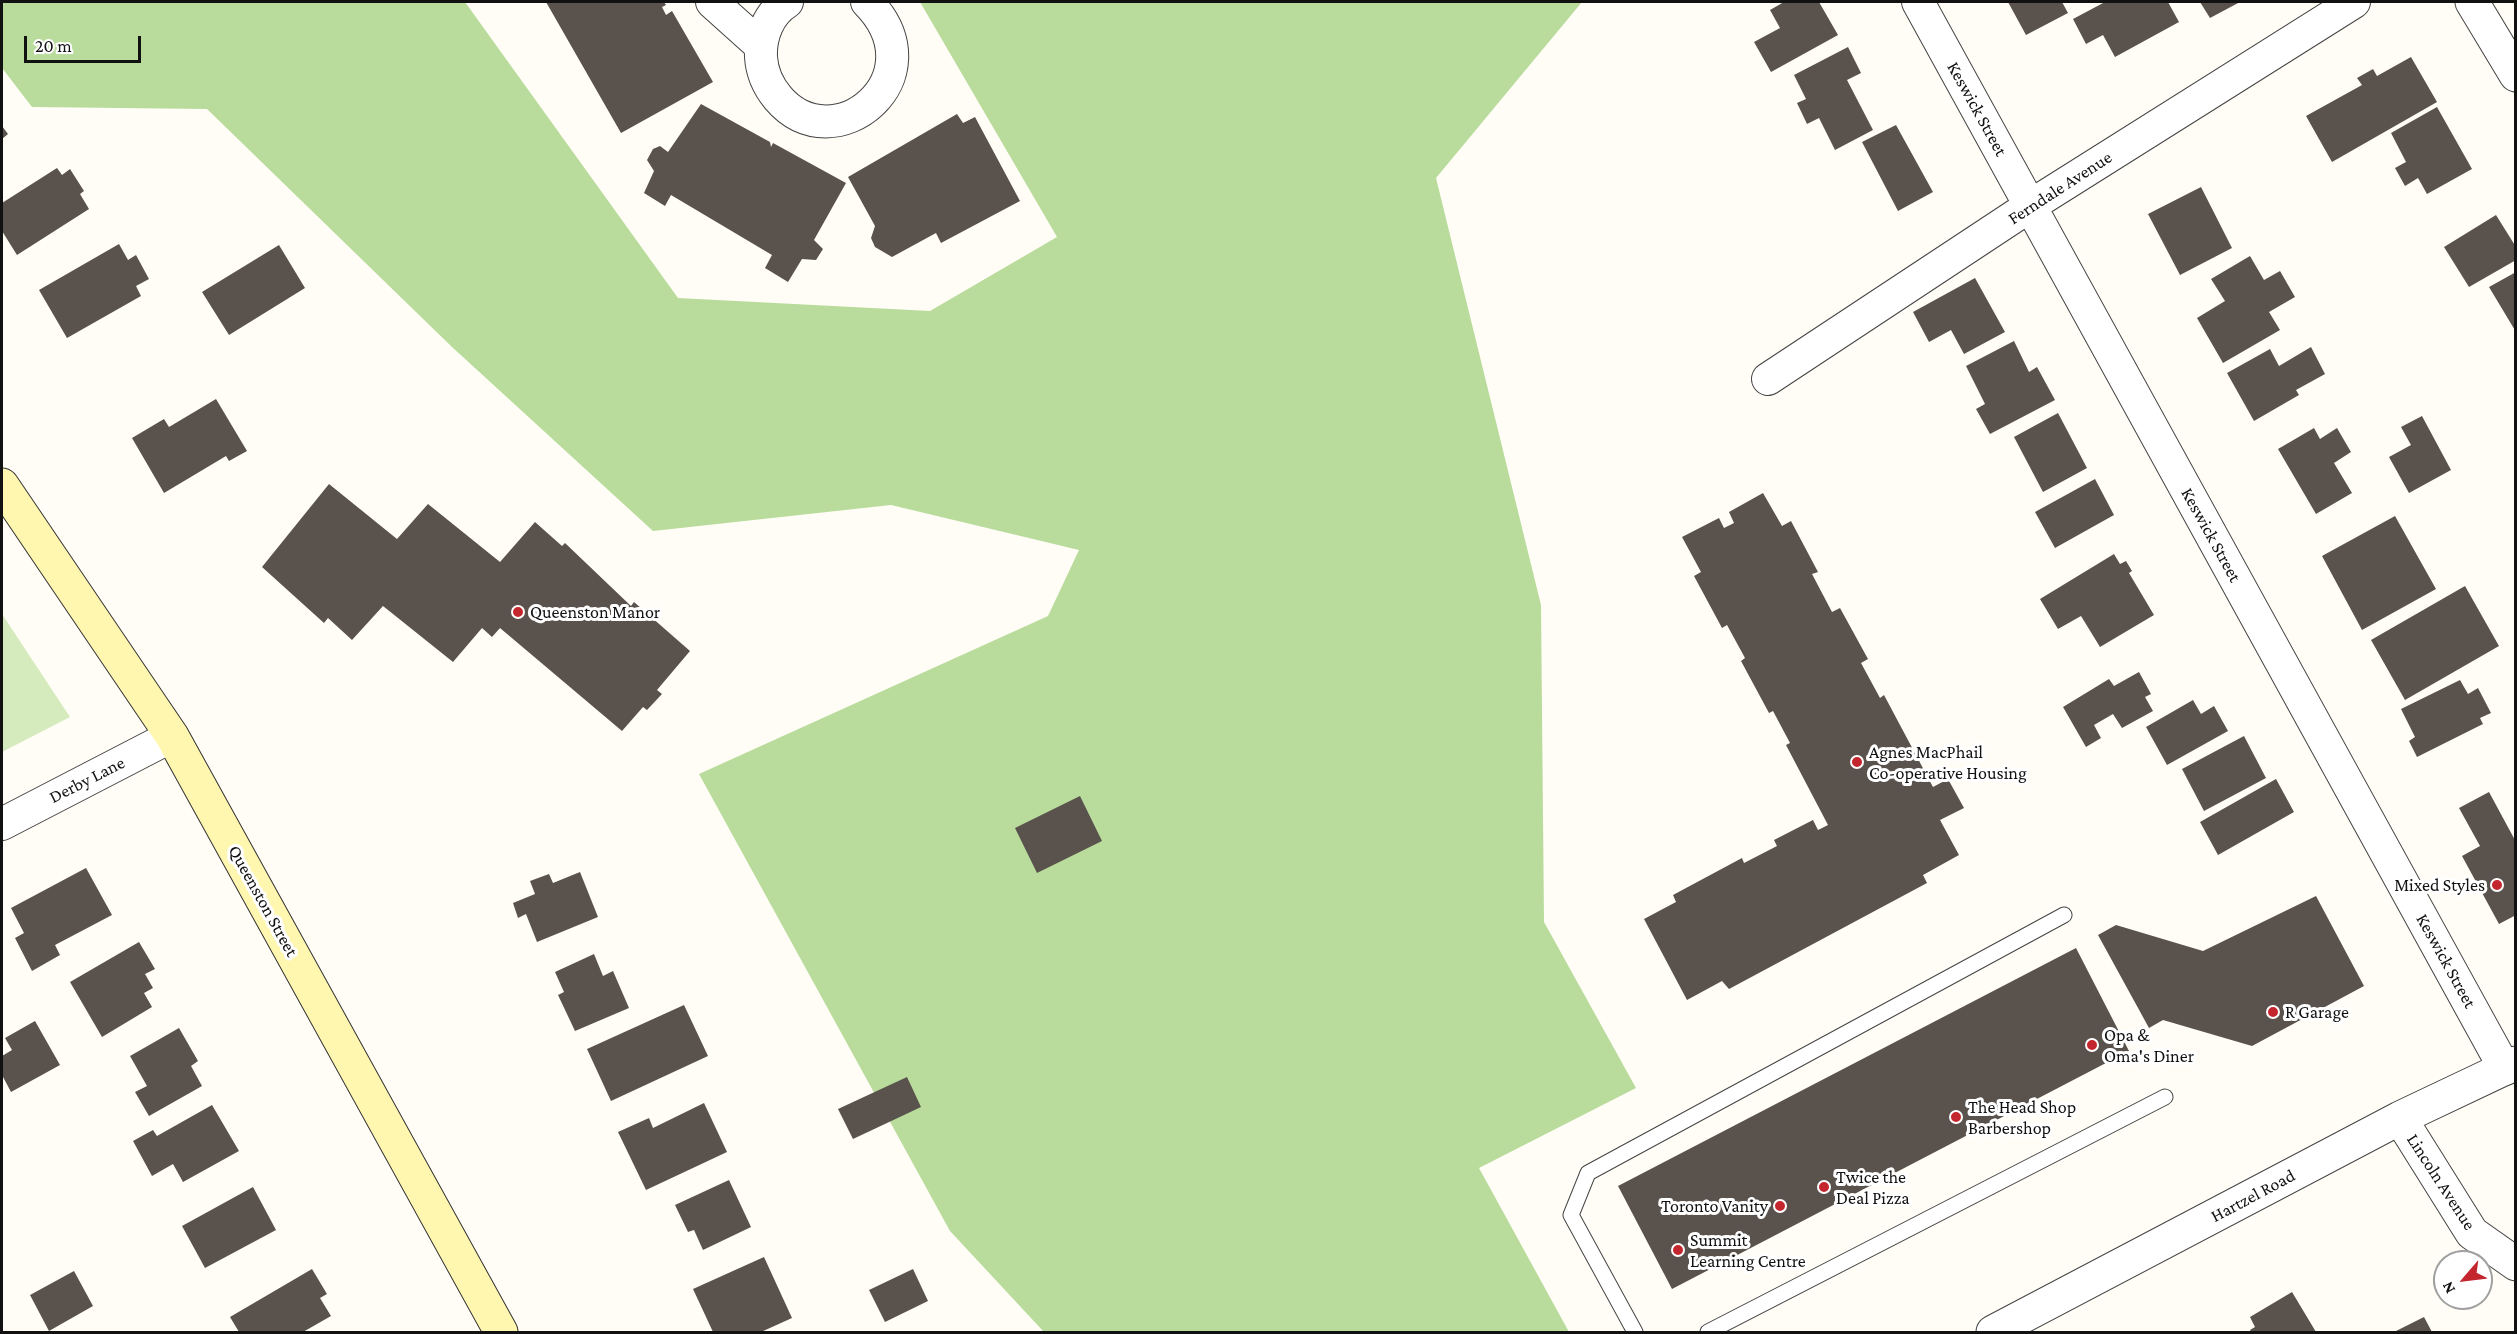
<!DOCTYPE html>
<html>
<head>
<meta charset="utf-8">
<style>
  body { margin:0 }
  #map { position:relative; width:2517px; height:1334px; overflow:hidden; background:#fffdf5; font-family:"Crimson Pro",serif }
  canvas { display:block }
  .frame { position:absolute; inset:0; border:3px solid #111; pointer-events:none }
  .north { position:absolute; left:2433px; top:1250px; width:60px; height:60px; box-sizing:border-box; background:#fff; border:2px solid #a0a0a0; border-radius:50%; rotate:242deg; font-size:16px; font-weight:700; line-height:24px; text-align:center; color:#111 }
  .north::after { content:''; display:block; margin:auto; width:21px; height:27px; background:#c4262e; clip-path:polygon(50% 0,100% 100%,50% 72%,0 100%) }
  .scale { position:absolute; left:24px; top:36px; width:117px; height:27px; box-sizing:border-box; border:3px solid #111; border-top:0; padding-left:8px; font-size:18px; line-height:21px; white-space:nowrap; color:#111; -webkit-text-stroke:4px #fff; paint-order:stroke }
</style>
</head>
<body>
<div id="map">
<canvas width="2517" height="1334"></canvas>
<div class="frame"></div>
<div class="north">N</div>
<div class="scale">20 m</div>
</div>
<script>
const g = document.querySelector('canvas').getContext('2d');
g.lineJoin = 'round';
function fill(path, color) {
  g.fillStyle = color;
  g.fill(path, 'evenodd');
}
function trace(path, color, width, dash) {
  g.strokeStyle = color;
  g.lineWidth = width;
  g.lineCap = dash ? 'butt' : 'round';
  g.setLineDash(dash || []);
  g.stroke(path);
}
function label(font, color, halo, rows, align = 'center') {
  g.font = font + ' "Crimson Pro",serif';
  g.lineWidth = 6;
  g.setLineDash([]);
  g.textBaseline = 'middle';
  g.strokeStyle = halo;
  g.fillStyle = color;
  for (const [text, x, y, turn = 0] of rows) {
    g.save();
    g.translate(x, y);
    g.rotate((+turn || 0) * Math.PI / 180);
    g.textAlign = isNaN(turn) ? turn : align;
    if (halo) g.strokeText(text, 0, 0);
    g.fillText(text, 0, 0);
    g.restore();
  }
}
fill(new Path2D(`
  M2,614L70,717L2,752Z`), '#d5ebbd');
fill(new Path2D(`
  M2,2H465L678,298L930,311L1057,237L920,2H1582L1436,178L1541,605L1544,922L1636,1088L1479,1168L1569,1332H1044L950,1231L699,774L1048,616L1079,550L891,505L653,531L452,347L207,109L32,107L2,68Z`), '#b9dc9c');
fill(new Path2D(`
  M546,2H664L666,5L662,7L666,15L672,11L713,82L621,133Z
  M1784,2H1819L1838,35L1771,72L1754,42L1780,28L1770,10Z
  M2008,2H2062L2068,13L2026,35Z
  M2105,2H2168L2179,22L2115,57L2103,35L2086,44L2073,19Z
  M2200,2H2240L2210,18Z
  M1848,47L1861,73L1847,80L1873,130L1835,150L1819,118L1807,124L1797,103L1806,99L1794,75Z
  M2411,57L2437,102L2332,162L2306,116L2362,85L2357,78L2373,69L2377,76Z
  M701,104L770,142L771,147L773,143L846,183L814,240L823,249L816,260L802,259L788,282L765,268L772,255L671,195L665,206L644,193L654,171L647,160L653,149L660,146L668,152Z
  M2437,107L2472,169L2427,194L2418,178L2405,186L2395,168L2406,162L2391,133Z
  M957,114L963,123L975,117L1020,201L941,243L936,233L892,257L875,247L871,238L875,226L848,177Z
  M1896,125L1933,192L1898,211L1862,142Z
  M2,126L8,134L2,139Z
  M57,168L62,175L70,169L84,191L80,194L89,209L17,255L2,231V203Z
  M2201,187L2232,248L2180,275L2148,214Z
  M2496,215L2516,247V260L2469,287L2444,247Z
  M119,244L128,260L136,255L149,279L136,286L141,296L67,338L39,290Z
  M279,245L305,288L229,335L202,292Z
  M2250,256L2264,280L2280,271L2295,297L2269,312L2280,330L2223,363L2197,318L2225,301L2211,279Z
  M2516,272V332L2489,287Z
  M1975,278L2005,332L1964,354L1951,330L1929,342L1913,312Z
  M2014,341L2029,372L2037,367L2055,400L1990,434L1976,409L1985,404L1966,366Z
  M2311,347L2325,374L2296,390L2299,395L2254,421L2227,373L2270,349L2279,366Z
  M216,399L247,451L229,461L226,456L164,493L132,438L164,419L169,427Z
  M2058,413L2087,468L2043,492L2014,437Z
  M2422,416L2451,470L2409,493L2389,457L2411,445L2401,427Z
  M2314,428L2320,439L2337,428L2351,452L2334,463L2352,493L2316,514L2278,449Z
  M2095,479L2114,515L2055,548L2035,512Z
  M329,484L397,539L428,504L500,562L535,522L562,546L565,543L631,606L634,602L690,651L657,690L662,694L647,710L643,707L622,731L500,628L492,637L482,628L453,662L383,606L352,640L328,618L324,623L262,567Z
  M1763,493L1782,526L1791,521L1818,572L1812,574L1832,612L1840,608L1868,659L1861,663L1880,698L1884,695L1933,787L1948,779L1964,808L1940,820L1959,855L1923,875L1927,883L1729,989L1722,981L1687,1000L1644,919L1676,902L1673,895L1742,858L1744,863L1777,846L1774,840L1813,820L1818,830L1828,825L1786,745L1790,743L1773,711L1769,713L1741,661L1745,658L1727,625L1722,628L1694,576L1701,572L1682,537L1719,518L1724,528L1734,523L1729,512Z
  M2395,516L2436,589L2362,630L2322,556Z
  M2114,554L2120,564L2126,561L2132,571L2129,573L2154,615L2100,647L2081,616L2058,629L2040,599Z
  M2465,586L2499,646L2405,700L2371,640Z
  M2139,672L2151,694L2145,697L2153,711L2122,728L2113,714L2094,725L2101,738L2086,747L2063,707L2109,679L2114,686Z
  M2460,680L2468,694L2478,688L2491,713L2480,718L2483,724L2417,757L2409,741L2415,737L2401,709Z
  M2193,700L2201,714L2214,706L2228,731L2167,765L2146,727Z
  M2244,736L2266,778L2204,811L2182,769Z
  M2276,779L2294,812L2218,855L2200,822Z
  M2489,792L2516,842V915L2499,924L2462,856L2480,846L2459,808Z
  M1080,796L1102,841L1037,873L1015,828Z
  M86,868L112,915L55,945L60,955L32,971L15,938L24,933L11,908Z
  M580,872L598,917L537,942L526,914L518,918L513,903L535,894L530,881L549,874L553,883Z
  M2316,896L2364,986L2252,1046L2163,1020L2149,1028L2098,935L2116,925L2203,951Z
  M139,942L155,969L145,974L153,988L144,993L152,1007L102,1037L70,982Z
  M2076,948L2129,1051L1672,1289L1618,1186Z
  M594,954L603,976L613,971L629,1008L575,1031L558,995L564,992L555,972Z
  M684,1005L708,1056L611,1101L587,1049Z
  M35,1021L60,1065L11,1092L2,1075V1056L12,1050L5,1038Z
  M179,1028L198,1061L191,1066L202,1086L149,1116L135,1092L147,1086L130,1056Z
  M907,1077L921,1107L853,1139L838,1109Z
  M704,1103L727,1152L646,1190L618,1132L649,1118L653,1128Z
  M212,1105L239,1151L183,1182L173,1164L152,1176L133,1141L153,1130L157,1136Z
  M729,1180L751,1227L703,1250L694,1230L688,1232L675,1205Z
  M253,1187L276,1230L205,1268L182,1226Z
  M764,1257L792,1318L761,1332H713L693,1289Z
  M312,1269L327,1294L320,1298L331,1316L303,1332H239L230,1317Z
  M913,1269L928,1301L885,1322L869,1290Z
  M74,1271L93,1306L49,1331L30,1295Z
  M2292,1292L2316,1332H2251L2250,1330L2255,1327L2250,1317Z
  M2424,1317L2432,1332H2394Z`), '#5a524d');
const service = new Path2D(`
  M1635,1332L1571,1215L1588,1173L2064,915
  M1708,1332L2165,1097`);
const minor = new Path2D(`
  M712,2L761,46
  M787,2C769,13 760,36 761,57C762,73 768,86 778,98C834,164 941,77 867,2
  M1918,2L2505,1069
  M1768,379L2030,206L2354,2
  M2,824L172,736`);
const tertiary = new Path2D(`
  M2472,2L2516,75
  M2400,1118L2472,1233L2516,1264
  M1993,1332L2400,1118L2516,1063`);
const secondary = new Path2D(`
  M2,485L172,736L501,1332`);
trace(service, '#444', 17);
trace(minor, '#444', 34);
trace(tertiary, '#444', 35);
trace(secondary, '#333', 35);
trace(service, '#fff', 15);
trace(minor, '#fff', 32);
trace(tertiary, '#fff', 33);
trace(secondary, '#fff6b0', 33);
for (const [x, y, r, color] of [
  [518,612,6,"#c4262e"],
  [1857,762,6,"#c4262e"],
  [2497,885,6,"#c4262e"],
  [2273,1012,6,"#c4262e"],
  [2092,1045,6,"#c4262e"],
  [1956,1117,6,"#c4262e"],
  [1824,1187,6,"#c4262e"],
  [1780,1206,6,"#c4262e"],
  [1678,1250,6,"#c4262e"]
]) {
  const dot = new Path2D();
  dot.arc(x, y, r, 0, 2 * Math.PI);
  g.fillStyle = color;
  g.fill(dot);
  trace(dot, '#fff', 2);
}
label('18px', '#111', '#fff', [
  ["Keswick Street",1977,109,61],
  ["Ferndale Avenue",2060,188,-33],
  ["Keswick Street",2211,535,61],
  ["Derby Lane",87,780,-27],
  ["Queenston Street",263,901,61],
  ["Keswick Street",2446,961,61],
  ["Lincoln Avenue",2441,1182,57],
  ["Hartzel Road",2253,1196,-28]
]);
label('18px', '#111', '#fff', [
  ["Queenston Manor",530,612],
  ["Agnes MacPhail",1869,752],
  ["Co-operative Housing",1869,773],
  ["Mixed Styles",2485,885,"right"],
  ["R Garage",2285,1012],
  ["Opa &",2104,1035],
  ["Oma's Diner",2104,1056],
  ["The Head Shop",1968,1107],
  ["Barbershop",1968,1128],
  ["Twice the",1836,1177],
  ["Deal Pizza",1836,1198],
  ["Toronto Vanity",1768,1206,"right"],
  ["Summit",1690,1240],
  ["Learning Centre",1690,1261]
], 'left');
</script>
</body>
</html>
